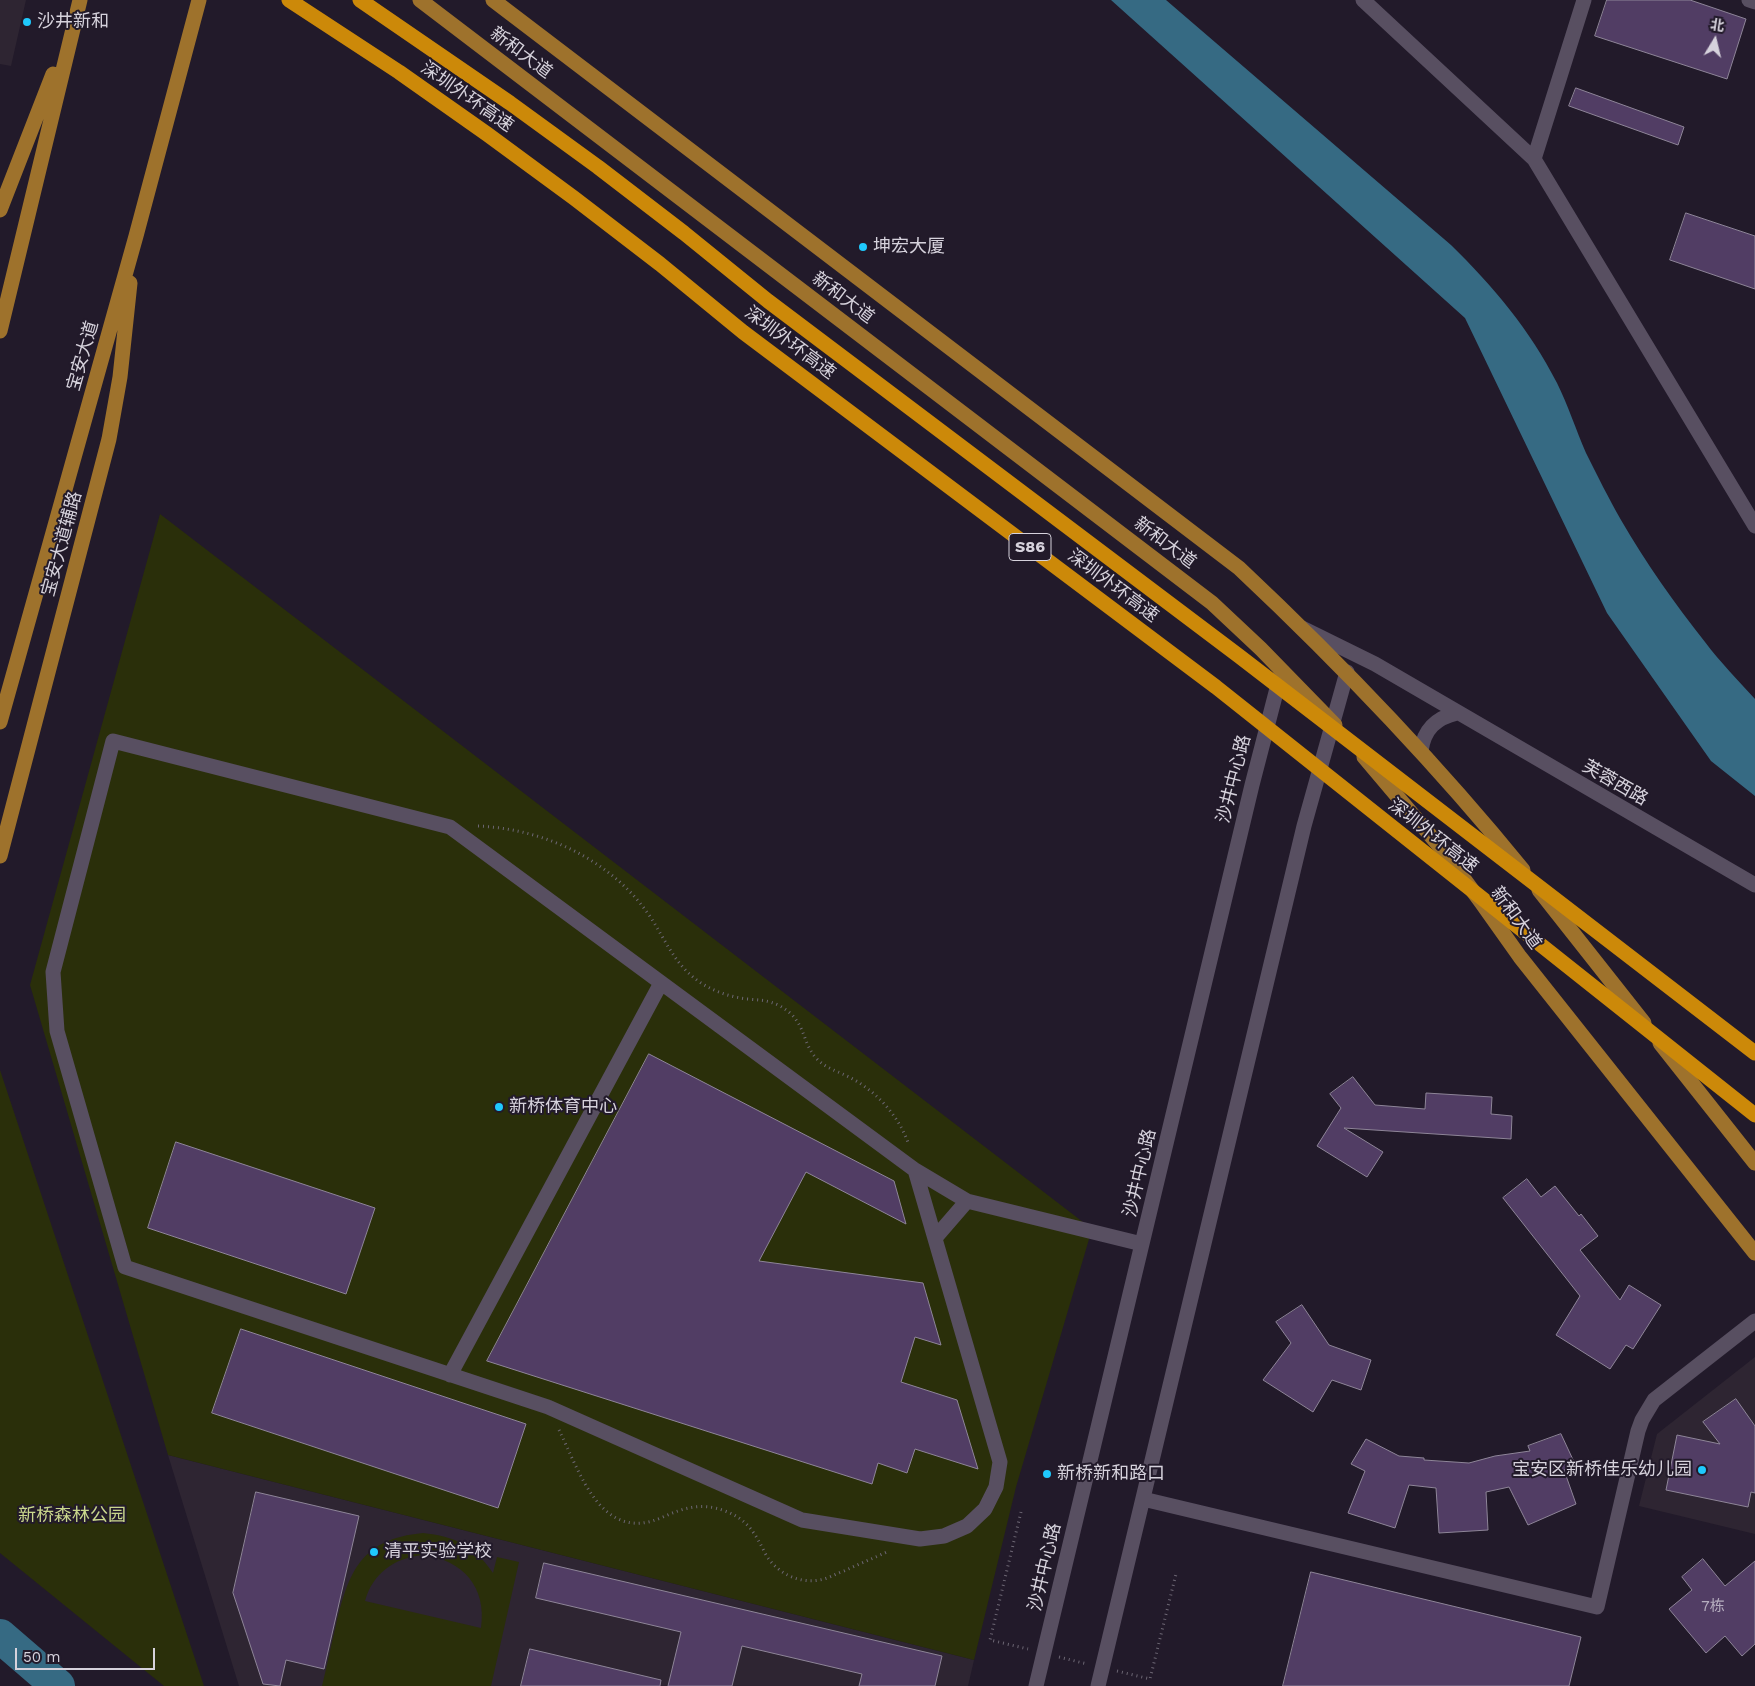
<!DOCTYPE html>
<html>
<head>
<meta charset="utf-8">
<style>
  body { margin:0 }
  #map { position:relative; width:1755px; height:1686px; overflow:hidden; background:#221a2a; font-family:"Work Sans","Noto Sans SC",sans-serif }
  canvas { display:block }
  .north { position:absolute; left:1690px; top:15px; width:50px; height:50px; -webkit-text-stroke:4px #221a2a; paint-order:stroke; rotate:9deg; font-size:14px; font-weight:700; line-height:20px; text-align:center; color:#d6d2dc }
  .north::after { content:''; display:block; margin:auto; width:18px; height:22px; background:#d6d2dc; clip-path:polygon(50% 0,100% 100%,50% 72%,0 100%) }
  .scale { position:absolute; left:15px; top:1648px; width:140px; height:22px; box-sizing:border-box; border:2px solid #d6d2dc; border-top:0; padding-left:6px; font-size:15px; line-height:18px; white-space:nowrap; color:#d6d2dc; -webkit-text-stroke:4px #221a2a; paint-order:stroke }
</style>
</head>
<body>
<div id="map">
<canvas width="1755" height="1686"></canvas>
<div class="north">北</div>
<div class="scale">50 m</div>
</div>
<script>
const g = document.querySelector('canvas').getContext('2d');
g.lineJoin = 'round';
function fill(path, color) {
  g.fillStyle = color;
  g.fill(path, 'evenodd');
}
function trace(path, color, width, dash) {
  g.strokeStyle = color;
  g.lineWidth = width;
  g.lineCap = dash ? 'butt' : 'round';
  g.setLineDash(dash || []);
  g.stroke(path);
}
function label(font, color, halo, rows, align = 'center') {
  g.font = font + ' "Work Sans","Noto Sans SC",sans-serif';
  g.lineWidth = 4;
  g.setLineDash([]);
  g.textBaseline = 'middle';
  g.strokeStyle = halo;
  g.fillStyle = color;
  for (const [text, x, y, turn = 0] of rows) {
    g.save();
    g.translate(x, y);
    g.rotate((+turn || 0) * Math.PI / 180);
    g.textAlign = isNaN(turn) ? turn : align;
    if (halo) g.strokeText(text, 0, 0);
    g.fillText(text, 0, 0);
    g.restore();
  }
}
fill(new Path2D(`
  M0,0H26L11,66L0,64Z
  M1755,1357V1534L1639,1506L1657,1434Z
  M168,1455L974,1660L968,1686H239Z`), '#2e2532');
fill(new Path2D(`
  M160,514L1092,1229L1016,1487L974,1660L168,1455L30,985Z
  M0,1071V1070L204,1686H164L0,1553Z
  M423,1533C454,1536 475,1546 493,1573L497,1557L519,1562L491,1686H322C327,1666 331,1646 336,1625C349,1571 361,1539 423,1533ZM423,1555C463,1560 487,1587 481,1628L365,1601C373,1573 394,1558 423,1555Z`), '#2a2f0a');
fill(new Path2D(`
  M1111,0H1166L1451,245C1493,286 1530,330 1557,383C1568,405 1576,430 1586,453C1597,475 1609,499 1621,520C1646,563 1674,603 1705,642C1720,662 1738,680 1755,699V796L1711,761L1607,613L1465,318Z`), '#366a83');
trace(new Path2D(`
  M0,1636L58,1686`), '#366a83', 34);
const building = new Path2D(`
  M1607,0H1690L1746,19L1727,79L1595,36Z
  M1576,88L1684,127L1678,145L1569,106Z
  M1686,213L1755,236V289L1670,260Z
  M649,1054L894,1181L906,1224L806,1172L759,1261L923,1283L941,1345L915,1337L901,1382L957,1400L978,1469L915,1449L907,1473L878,1463L872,1484L487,1361Z
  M1353,1077L1375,1105L1425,1109L1426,1093L1492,1097L1491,1114L1512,1116L1511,1139L1344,1128L1383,1152L1367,1177L1317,1146L1341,1108L1330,1094Z
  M176,1142L375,1208L346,1294L148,1228Z
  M1527,1179L1541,1197L1555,1186L1579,1216L1581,1214L1598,1236L1580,1250L1620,1300L1629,1285L1661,1305L1633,1349L1626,1345L1610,1369L1556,1335L1580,1296L1503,1198Z
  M1302,1305L1329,1345L1371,1360L1361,1390L1332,1380L1313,1412L1263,1380L1291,1343L1276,1322Z
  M241,1329L526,1424L498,1508L212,1413Z
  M1736,1399L1755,1426V1493L1751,1492L1748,1507L1666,1490L1677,1435L1720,1444L1703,1422Z
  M1561,1434L1575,1464L1564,1470L1576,1504L1528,1525L1509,1487L1486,1492L1488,1530L1439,1533L1436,1488L1409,1485L1395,1528L1348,1513L1365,1471L1351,1464L1366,1439L1399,1456L1424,1458V1460L1469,1463L1495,1456L1530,1451L1528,1446Z
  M256,1492L359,1516L324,1669L286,1660L280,1686L263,1684L233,1593Z
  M1703,1559L1725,1586L1755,1561V1644L1742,1656L1725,1636L1706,1653L1669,1609L1692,1590L1682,1577Z
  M544,1563L942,1656L935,1686H859L862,1674L742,1646L732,1686H668L681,1632L536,1598Z
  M1311,1572L1581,1637L1569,1686H1283Z
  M530,1649L661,1680L660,1686H521Z`);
fill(building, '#513d64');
trace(building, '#8e8598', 1);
trace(new Path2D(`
  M478,826C544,829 610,859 649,915C666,940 674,965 701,983C715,992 731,997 747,999C759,1000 769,1000 780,1006C808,1022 800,1042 818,1060C827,1069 840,1072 851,1078C877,1092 899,1116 909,1145
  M559,1430C580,1472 601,1545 663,1517C683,1508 702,1502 725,1511C747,1519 755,1533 765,1553C775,1572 798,1584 819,1580C828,1579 835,1574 844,1571C859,1564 874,1558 889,1551
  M1021,1512L990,1640L1028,1649
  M1059,1657L1087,1664
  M1117,1671L1150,1679L1176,1574`), '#6d6774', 3, [1, 4]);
trace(new Path2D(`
  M1363,0L1534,159L1755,526
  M1749,0L1755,2
  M1534,159L1584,0
  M1302,628L1375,664L1755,885
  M113,741L450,827L915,1170L1000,1462L996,1487L985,1509L967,1526L944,1536L920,1539L802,1520L548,1407L125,1267L57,1031L53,972Z
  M1421,751C1424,729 1436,718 1457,713
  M915,1170L967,1201L1142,1244
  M935,1238L967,1201
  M450,1375L661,983
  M1143,1499L1597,1607L1638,1431L1642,1420L1654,1400L1755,1321
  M1036,1686L1252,785L1281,673
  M1098,1686L1304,826L1347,672`), '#584f61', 15);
trace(new Path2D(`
  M420,0L1212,603L1261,649L1335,725
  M493,0L1239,568C1340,663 1435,762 1523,870
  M0,210L53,74
  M0,331L80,0
  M0,722L136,236L199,0
  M1364,757L1441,848L1481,902L1520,957L1755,1253
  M0,856L109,439L120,377L130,283
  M1539,890L1644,1023
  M1660,1043L1755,1163`), '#9e722c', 15);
trace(new Path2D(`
  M289,0L399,72L487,134L574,198L660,264L743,332L1216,687L1755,1115
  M360,0L510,103L598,167L684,233L768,301L1239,656L1755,1053`), '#cc8909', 15);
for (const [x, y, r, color] of [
  [27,22,5,"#1fc9fd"],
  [863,247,5,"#1fc9fd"],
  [499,1107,5,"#1fc9fd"],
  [1702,1470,5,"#1fc9fd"],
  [1047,1474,5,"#1fc9fd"],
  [374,1552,5,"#1fc9fd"]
]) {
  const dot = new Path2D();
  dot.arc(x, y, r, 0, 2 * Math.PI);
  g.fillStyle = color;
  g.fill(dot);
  trace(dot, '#221a2a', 2);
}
label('15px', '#b5adbe', null, [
  ["7栋",1713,1607]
]);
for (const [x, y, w] of [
  [1030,547,42]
]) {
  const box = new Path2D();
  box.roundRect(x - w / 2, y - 13.5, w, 27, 4);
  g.fillStyle = '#221a2a';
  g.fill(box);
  trace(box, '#d6d2dc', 1);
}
label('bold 16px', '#d6d2dc', null, [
  ["S86",1030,547]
]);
label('18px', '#d6d2dc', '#221a2a', [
  ["沙井新和",37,22],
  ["坤宏大厦",873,247],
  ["新桥体育中心",509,1107],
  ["宝安区新桥佳乐幼儿园",1692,1470,"right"],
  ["新桥新和路口",1057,1474],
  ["清平实验学校",384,1552]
], 'left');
label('18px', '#d6d2dc', '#221a2a', [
  ["新和大道",521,53,37],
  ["深圳外环高速",467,97,35],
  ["新和大道",843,298,37],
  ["深圳外环高速",790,343,37],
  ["宝安大道",83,356,-74],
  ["新和大道",1165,543,37],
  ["宝安大道辅路",62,544,-75],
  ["深圳外环高速",1113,586,37],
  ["沙井中心路",1234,779,-76],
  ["芙蓉西路",1615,783,30],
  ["深圳外环高速",1433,836,38],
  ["新和大道",1516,918,54],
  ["沙井中心路",1140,1173,-77],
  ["沙井中心路",1045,1567,-77]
]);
label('18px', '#c9d78c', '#221a2a', [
  ["新桥森林公园",72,1516]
]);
</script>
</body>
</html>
